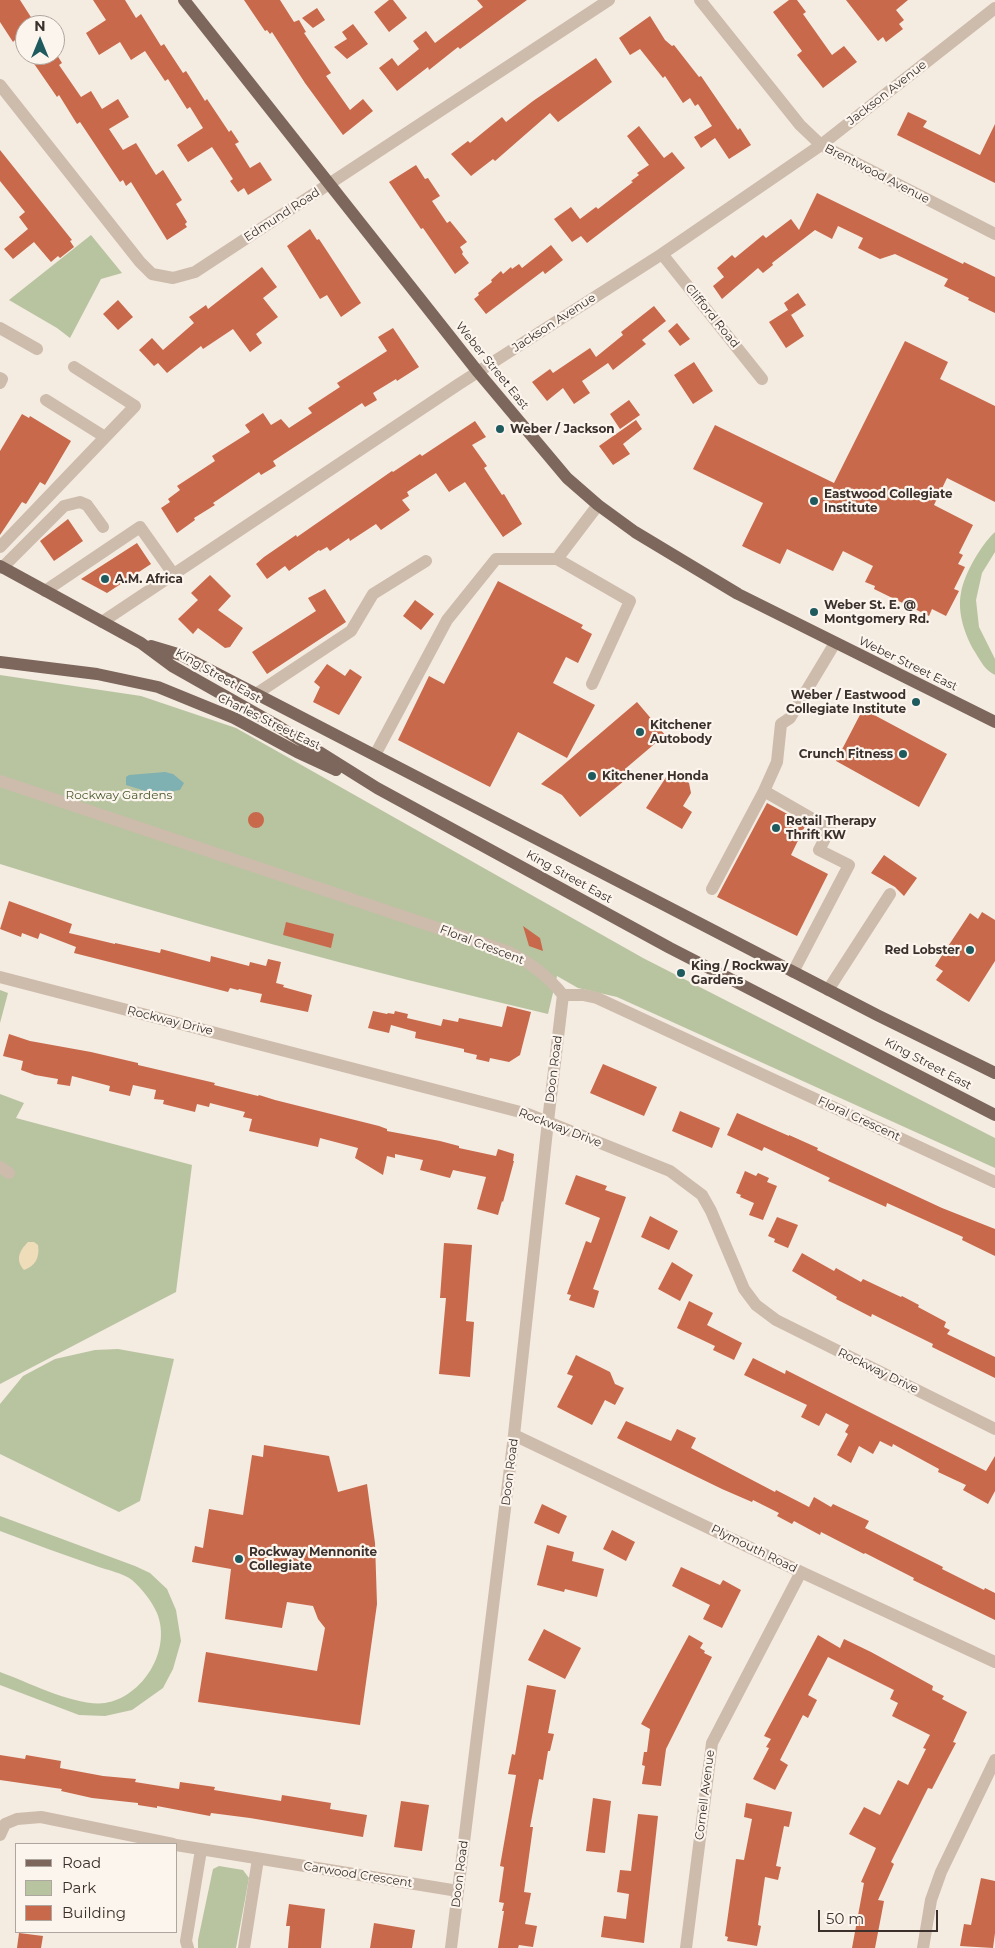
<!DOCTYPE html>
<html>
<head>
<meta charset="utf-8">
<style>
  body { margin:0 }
  #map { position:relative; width:995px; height:1948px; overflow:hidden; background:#f4ebe1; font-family:Montserrat,sans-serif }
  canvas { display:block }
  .legend { position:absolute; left:15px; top:1843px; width:162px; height:90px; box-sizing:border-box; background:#fbf5ee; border:1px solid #aea6a0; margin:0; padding:6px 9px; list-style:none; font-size:15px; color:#3b302b }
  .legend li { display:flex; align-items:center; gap:10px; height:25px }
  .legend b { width:25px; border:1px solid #aea6a0 }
  .north { position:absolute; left:15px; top:15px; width:50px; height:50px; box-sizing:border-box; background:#fbf5ee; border:1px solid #aea6a0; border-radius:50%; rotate:0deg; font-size:14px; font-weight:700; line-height:20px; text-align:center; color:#3b302b }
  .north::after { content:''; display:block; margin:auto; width:18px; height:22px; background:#1f5a5e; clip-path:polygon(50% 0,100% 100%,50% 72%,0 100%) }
  .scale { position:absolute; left:818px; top:1910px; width:120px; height:22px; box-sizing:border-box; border:2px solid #3b302b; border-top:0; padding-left:6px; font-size:15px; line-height:18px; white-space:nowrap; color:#3b302b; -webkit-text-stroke:4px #fbf5ee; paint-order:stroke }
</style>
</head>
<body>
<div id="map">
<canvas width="995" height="1948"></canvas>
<ul class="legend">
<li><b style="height:6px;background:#7d675c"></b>Road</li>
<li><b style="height:14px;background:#b8c4a0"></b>Park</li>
<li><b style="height:14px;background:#c8694b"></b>Building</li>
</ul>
<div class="north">N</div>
<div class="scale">50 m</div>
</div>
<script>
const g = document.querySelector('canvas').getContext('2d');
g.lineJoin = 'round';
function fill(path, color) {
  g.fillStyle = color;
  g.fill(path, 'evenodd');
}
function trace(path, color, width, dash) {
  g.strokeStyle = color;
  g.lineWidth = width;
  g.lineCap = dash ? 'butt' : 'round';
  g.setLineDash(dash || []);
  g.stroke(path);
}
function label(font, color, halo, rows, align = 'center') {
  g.font = font + ' Montserrat,sans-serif';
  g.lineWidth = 4.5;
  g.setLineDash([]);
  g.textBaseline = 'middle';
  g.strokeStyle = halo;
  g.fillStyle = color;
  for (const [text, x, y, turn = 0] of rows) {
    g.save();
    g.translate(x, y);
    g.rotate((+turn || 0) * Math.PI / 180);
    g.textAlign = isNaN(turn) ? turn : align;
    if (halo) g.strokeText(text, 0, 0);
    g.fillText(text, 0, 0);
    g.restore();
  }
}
fill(new Path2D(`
  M91,235L122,273L101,279L70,338L57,328L9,300Z
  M995,532V552L982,573L976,600L979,627L995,659V675C985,670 981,662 975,652C965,636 957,612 961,593C964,574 981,545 995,532Z
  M0,675L141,696L236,728L643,958L995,1138V1168L617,997L578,988L557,976L548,1014C364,971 180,921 0,864Z
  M0,990L8,993L0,1023Z
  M0,1094L24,1103L16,1118L192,1165L176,1292L0,1384Z
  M118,1349L174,1359L140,1501L119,1512L0,1454V1404L23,1376L55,1359L95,1350Z
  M0,1516L135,1566L150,1573L167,1589L176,1610L181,1641L173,1669L163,1688L132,1710L105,1716L79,1715L0,1685V1672C28,1682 76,1707 105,1703C143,1697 172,1650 157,1613C151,1600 143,1590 132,1580C123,1573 107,1570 96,1566C64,1555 32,1543 0,1531Z
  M219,1866L243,1870L249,1878L236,1948H198V1940L213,1869Z`), '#b8c4a0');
fill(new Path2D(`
  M28,1242H34L38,1245C40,1258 35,1266 24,1270C15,1260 19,1251 28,1242Z`), '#efdcb8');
fill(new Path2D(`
  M165,772L173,774L184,783L180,790L155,794L126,785V777L129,775Z`), '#7fb0b2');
fill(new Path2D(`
  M0,0H20L36,25H25V55L15,40L13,42L0,22Z
  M93,0H125L136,18L141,14L161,46L164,44L183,73L186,71L205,101L207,99L229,132L231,130L239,142L235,144L250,168L260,162L272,180L248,195L244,188L238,192L230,181L233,179L212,147L188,162L177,145L203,128L190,107L187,109L168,79L165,81L145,51L131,60L120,42L99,55L86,33L106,20Z
  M244,0H280L294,22L299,20L306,32L304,33L331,73L326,76L350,110L363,99L373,111L343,135L305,83L272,32L270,34L267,30L265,31Z
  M389,0H393L407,18L389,32L374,12Z
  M477,0H527L460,49L458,47L429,70L428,67L397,91L379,68L392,58L398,66L419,49L413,41L426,31L435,43L483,7Z
  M789,0H797L806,12L803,14L832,55L844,46L857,62L823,88L797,55L802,51L773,12Z
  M846,0H908L896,10L904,20L899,24L903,29L886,42L883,37L878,41Z
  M317,8L325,20L313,28L302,18Z
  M650,16L665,40L672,46L674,45L699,77L701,76L738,130L740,128L751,145L729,159L715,138L701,148L694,137L712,126L698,104L695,106L690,98L683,103L665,76L663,78L640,49L630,55L619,38Z
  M353,24L368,44L347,59L334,47L347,39L342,32Z
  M28,55H57L62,63L59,65L81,97L91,91L102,109L118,99L129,117L109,129L123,150L136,143L156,175L163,170L182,200L176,204L187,222L185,224L187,227L167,240L131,182L126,186L123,180L120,182L80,122L77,124L59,95L57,97Z
  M596,58L612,82L558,122L550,113L495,161L493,159L471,176L451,154L468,141L470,143L502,117L506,122L533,101Z
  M908,112L927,121L923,127L980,155L995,124V183L897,135Z
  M639,126L664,158L672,152L685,168L587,243L581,236L572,242L554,219L571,207L580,219L596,207L598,209L633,182L631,181L639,175L637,173L649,165L627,136Z
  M0,150L72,240L70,241L74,247L60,258L58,256L51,262L34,242L13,259L4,249L28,229L19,217L25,212L0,181Z
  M416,165L425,179L428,178L440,196L432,201L447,223L450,221L467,242L460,247L463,252L462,254L469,263L455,274L423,228L421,229L389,182Z
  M817,193L963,264L964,262L995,277V313L968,300L969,298L944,286L948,279L895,254L880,259L858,248L863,238L838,226L832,239L815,230L772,263L773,265L763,273L758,268L722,299L713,286L724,277L717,268L732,255L735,258L763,235L766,238L791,219L799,230Z
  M310,229L317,240L319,239L361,303L341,317L327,295L320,299L287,246Z
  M551,245L563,260L545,274L543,271L486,314L474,299L479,295L478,293L492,282L491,280L501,271L503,274L511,267L512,269L519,264L522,268Z
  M262,267L277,287L263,298L278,317L256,334L262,343L250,352L233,329L203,349L201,346L167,373L158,363L154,366L139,350L152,338L163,350L194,323L189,317L206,305L208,309Z
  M798,293L806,305L791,315L784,303Z
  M118,300L133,317L118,330L103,314Z
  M654,306L666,321L642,340L646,344L613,370L608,363L582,381L590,393L574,404L563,388L547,401L532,382L550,369L553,373L590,348L596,357L623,335L621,332Z
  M788,310L804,336L786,348L769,322Z
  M677,323L690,339L680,346L668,331Z
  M393,328L419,367L397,381L396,379L373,393L377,400L365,407L362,403L273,461L276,466L261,475L259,472L213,503L215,505L194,518L195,520L177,533L161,508L170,502L168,499L180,490L177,486L215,461L212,456L250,432L245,425L263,413L271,425L281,419L289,428L312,413L308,408L340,387L337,383L387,351L378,337Z
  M905,341L948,362L940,379L995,406V502L947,478L934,505L973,525L959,553L963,555L958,564L965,567L954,589L959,591L946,616L932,609L929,616L874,589L875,586L865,582L873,566L843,551L833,571L787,549L780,564L742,546L763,503L693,469L715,425L834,483Z
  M694,362L713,391L693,404L674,375Z
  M629,400L640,415L620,429L610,414Z
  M22,414L29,418L30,416L71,441L45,485L40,482L26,504L22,502L0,535V451Z
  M636,420L642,429L623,444L630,454L613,465L599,446Z
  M475,421L486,437L472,445L487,466L484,468L502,495L504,494L522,524L503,537L465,482L449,492L436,473L407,492L409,496L402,500L410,510L381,530L376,524L350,541L349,538L330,551L327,547L320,551L319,550L289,571L285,566L267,579L256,564L264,557L296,535L297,537L392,471L393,472L420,454L422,456Z
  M68,519L83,541L54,561L40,541Z
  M137,543L151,564L107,593L81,579Z
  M210,575L231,596L218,610L243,628L230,647L225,648L198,628L193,634L178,619L198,600L191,593Z
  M498,581L583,625L581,628L592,634L578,663L566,657L553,683L595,705L567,758L518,732L490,787L398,740L429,676L444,684Z
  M325,589L346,622L267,674L252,652L316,611L308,598Z
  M415,600L434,614L421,630L403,616Z
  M327,664L345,676L350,669L362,677L339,715L313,702L320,687L314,682Z
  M637,702L665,735L625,769L630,776L580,817L562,795L541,784Z
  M863,709L947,754L919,807L836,761Z
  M670,771L689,783L691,793L683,806L692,812L682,829L646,808Z
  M767,803L806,824L791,855L828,874L797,936L717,897Z
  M248 820a8 8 0 1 1 16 0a8 8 0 1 1-16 0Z
  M884,855L917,878L904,896L895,887L871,873Z
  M9,901L72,924L69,933L115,944V943L160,953L161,949L210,962L211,956L249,966L250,962L266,966L268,959L281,962L276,983L284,985L283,987L312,995L308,1012L260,1002L262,994L239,989L238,990L230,988L228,992L74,953L76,947L40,933L38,939L22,933L21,937L0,929Z
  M982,912L995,920V961L969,1002L936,980L943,971L935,966L970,913L978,919Z
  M286,922L334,934L331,948L283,935Z
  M523,926L540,938L543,951L529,946Z
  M507,1006L531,1012L520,1055L509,1062L490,1058L489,1062L476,1059L477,1055L464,1052V1049L415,1038L416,1032L391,1025L389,1033L368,1028L373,1011L387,1014L388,1013L394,1014L395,1011L408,1014L407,1018L441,1026L443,1019L458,1022L459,1018L502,1027Z
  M9,1034L30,1041L91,1052L138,1063V1065L215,1083L214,1085L258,1096L259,1095L275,1100L379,1126L387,1129V1131L440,1141L459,1146V1148L496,1156L498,1149L514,1154L513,1161H514L503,1202L502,1201L498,1215L477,1209L486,1177L453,1170L450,1178L420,1170L423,1160L395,1154V1158L387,1156L383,1175L355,1158L358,1148L320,1138L318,1147L249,1131L252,1119L243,1117L245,1112L210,1103L209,1107L197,1104L195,1112L163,1104L164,1100L154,1099L156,1090L133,1085L130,1096L109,1091L110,1086L72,1076L70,1086L57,1084L58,1079L35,1075L21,1070L23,1061L3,1056Z
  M603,1064L657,1087L644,1116L590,1093Z
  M680,1111L720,1128L712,1148L672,1131Z
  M737,1113L789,1136V1135L818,1148L817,1150L942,1208L995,1229V1256L962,1240L963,1237L887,1203L886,1207L828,1181L830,1178L764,1147L762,1151L727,1135Z
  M745,1171L756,1176L758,1173L769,1178L767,1182L777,1186L763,1220L749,1215L754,1203L740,1197L741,1195L736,1193Z
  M576,1175L607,1186L605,1190L626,1197L593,1289L599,1291L594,1308L569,1300L571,1295L567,1294L586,1241L591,1243L600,1218L565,1204Z
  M650,1216L678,1231L669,1250L641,1237Z
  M777,1217L798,1225L788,1248L774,1242L775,1239L768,1236Z
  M444,1243L472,1245L466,1321L474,1322L470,1377L439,1374L446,1298H440Z
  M802,1253L834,1271L836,1268L861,1282L863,1279L901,1297L902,1296L919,1305L918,1307L946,1322L944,1327L950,1330L947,1334L995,1357V1378L932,1347L933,1344L872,1314L871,1317L836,1299L837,1297L792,1271Z
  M672,1262L693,1275L680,1301L658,1289Z
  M689,1301L713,1313L707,1325L742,1343L734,1360L713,1350L715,1346L677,1328Z
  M576,1355L610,1372L615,1384L624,1388L615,1405L605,1400L592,1425L557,1407L573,1376L567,1374Z
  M753,1358L785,1374L786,1370L986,1471L995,1456V1491L988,1504L963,1490L966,1485L938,1472L939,1469L893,1444L892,1447L880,1441L873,1454L859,1446L851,1463L837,1455L848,1434L845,1432L849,1425L826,1413L819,1426L801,1417L807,1405L744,1375Z
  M626,1421L671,1441L677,1429L696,1438L691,1448L775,1492L776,1490L809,1507L814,1497L831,1507L833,1504L869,1521L865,1528L943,1567L942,1569L984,1590L985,1588L995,1593V1620L913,1580L914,1578L865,1553L864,1554L821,1532L820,1535L794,1521L792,1524L777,1516L779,1513L753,1500L752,1502L722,1489L617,1438Z
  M264,1445L329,1456L338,1492L367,1484L375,1543L377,1604L360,1725L198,1702L206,1652L317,1671L325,1628L318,1619L313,1606L287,1602L282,1628L225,1619L231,1569L192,1562L195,1546L203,1548L209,1509L243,1515L252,1455L263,1457Z
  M542,1504L567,1516L559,1534L534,1523Z
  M612,1530L635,1542L626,1561L603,1549Z
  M547,1545L574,1552L572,1561L604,1569L597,1597L565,1589L564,1592L537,1585Z
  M681,1567L720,1585L723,1580L741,1590L722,1628L703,1619L710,1605L672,1586Z
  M544,1629L581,1648L565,1679L528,1660Z
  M689,1635L703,1643L700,1648L705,1651L704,1653L712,1657L666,1749L661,1786L642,1784L645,1766L642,1765L644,1752H647L650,1729L641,1724Z
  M818,1635L840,1648L844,1639L871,1652L933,1686L932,1690L944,1696L942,1699L967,1712L953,1742L956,1743L947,1760L932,1789L928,1788L891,1862L894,1864L878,1900L884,1901L875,1948H852L864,1883L861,1882L876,1848L849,1834L864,1807L880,1815L898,1780L908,1785L926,1749L923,1748L930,1735L892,1716L898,1703L890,1699L894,1690L828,1657L808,1695L817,1700L808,1718L803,1715L780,1760L788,1765L775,1790L753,1779L769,1748L766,1747L771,1739L764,1736Z
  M527,1685L556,1690L548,1733L554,1734L550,1751H548L543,1780L539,1779L530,1827H533L524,1892L531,1893L525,1924L537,1926L533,1947L519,1945L518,1948H498L504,1911H502L504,1903L499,1902L504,1867L500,1866L516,1775L508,1774L512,1754L515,1755Z
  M0,1755L25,1759L26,1755L61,1761L60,1768L103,1776L136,1779L135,1782L179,1789L180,1782L215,1787L214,1790L281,1801L282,1795L331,1803L330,1809L367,1815L363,1837L250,1818L211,1813L210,1816L157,1806V1808L138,1805V1803L92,1798L61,1791L62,1789L0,1780Z
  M593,1798L611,1801L605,1853L586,1851Z
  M401,1801L429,1805L422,1851L394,1847Z
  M746,1803L792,1812L789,1827L784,1826L776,1866L781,1867L778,1880L765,1877L758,1925L761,1926L757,1946L727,1941L728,1937L725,1936L736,1859L744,1860L752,1819L744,1817Z
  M638,1814L658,1816L644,1943L601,1937L604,1916L626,1919L629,1894L617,1892L620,1870L631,1871Z
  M981,1878L995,1881V1933L993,1948L960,1946L964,1924L971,1925Z
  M289,1904L325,1909L321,1948H288L290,1926H286Z
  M374,1923L415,1930L412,1948H370Z
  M19,1933L43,1936L41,1948H17Z`), '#c8694b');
trace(new Path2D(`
  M700,0L800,125L821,145L995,234
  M0,85L140,262L152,274L173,278L195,272L609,0
  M662,254L762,379
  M0,328L37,349
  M0,378L2,379L0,383
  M46,400L105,437
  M0,547L135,406L74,367
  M557,559L630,601L592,684
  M2,568L64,506L80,502L87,505L103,527
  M45,591L140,527L174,575
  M102,622L459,384L662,254L821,145L995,8
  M256,694L351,631L373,594L426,561
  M375,755L447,620L496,559H557L598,505
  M0,781L509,952C531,963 548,976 563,995
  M764,791L830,829L819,850L849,865L793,972
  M712,889L764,791L777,762L781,724L790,718L835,643
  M0,977L528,1114L670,1171L702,1195L711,1211L744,1289L756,1305L776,1320L995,1429
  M828,990L890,894
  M563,995H583L597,998L995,1182
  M0,1167L9,1173
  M514,1435L801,1572L995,1662
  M0,1835L5,1824L17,1819L41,1817L173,1844
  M176,1845L458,1891
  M188,1948L186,1941L201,1850
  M244,1948L258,1859
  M451,1948L514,1435L548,1121L563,995
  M686,1948L712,1743L801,1572
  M923,1948L931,1900L941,1872L995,1760`), '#cdbbac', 12);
trace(new Path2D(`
  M184,0L478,372L567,478L598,505L635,532L738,594L995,722
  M0,566L141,643L172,666L278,726L377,788L670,948L995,1115
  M151,646L181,655L877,1015L995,1073
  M0,662L97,674L158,687L234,718L297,752L336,770`), '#7d675c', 12);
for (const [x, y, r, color] of [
  [500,429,5,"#1f5a5e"],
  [814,501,5,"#1f5a5e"],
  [105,579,5,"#1f5a5e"],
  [814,612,5,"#1f5a5e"],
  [916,702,5,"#1f5a5e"],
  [640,732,5,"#1f5a5e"],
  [903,754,5,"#1f5a5e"],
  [592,776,5,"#1f5a5e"],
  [776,828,5,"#1f5a5e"],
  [970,950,5,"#1f5a5e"],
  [681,973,5,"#1f5a5e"],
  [239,1559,5,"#1f5a5e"]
]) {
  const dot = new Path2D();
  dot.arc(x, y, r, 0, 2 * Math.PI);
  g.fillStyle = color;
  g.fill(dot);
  trace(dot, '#fbf5ee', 2);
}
label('12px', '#3b302b', '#fbf5ee', [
  ["Jackson Avenue",887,93,-38],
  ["Brentwood Avenue",877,174,27],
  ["Edmund Road",282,215,-33],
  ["Clifford Road",712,316,51],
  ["Jackson Avenue",554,323,-33],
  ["Weber Street East",492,366,51],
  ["Weber Street East",908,664,26],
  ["King Street East",218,676,30],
  ["Charles Street East",269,722,26],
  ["King Street East",569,877,29],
  ["Floral Crescent",482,945,21],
  ["Rockway Drive",170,1021,14],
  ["King Street East",928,1064,28],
  ["Doon Road",554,1069,-83],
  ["Floral Crescent",859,1119,25],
  ["Rockway Drive",560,1128,21],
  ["Rockway Drive",878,1371,26],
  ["Doon Road",510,1472,-83],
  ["Plymouth Road",754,1549,26],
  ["Cornell Avenue",705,1795,-83],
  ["Doon Road",460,1874,-83],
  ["Carwood Crescent",358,1875,9]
]);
label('bold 12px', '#3b302b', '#fbf5ee', [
  ["Weber / Jackson",510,429],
  ["Eastwood Collegiate",824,494],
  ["Institute",824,508],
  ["A.M. Africa",115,579],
  ["Weber St. E. @",824,605],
  ["Montgomery Rd.",824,619],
  ["Weber / Eastwood",906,695,"right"],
  ["Collegiate Institute",906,709,"right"],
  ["Kitchener",650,725],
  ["Autobody",650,739],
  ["Crunch Fitness",893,754,"right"],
  ["Kitchener Honda",602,776],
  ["Retail Therapy",786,821],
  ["Thrift KW",786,835],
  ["Red Lobster",960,950,"right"],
  ["King / Rockway",691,966],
  ["Gardens",691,980],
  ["Rockway Mennonite",249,1552],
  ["Collegiate",249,1566]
], 'left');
label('12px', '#4a5a2e', '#fbf5ee', [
  ["Rockway Gardens",119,795]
]);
</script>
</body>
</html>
